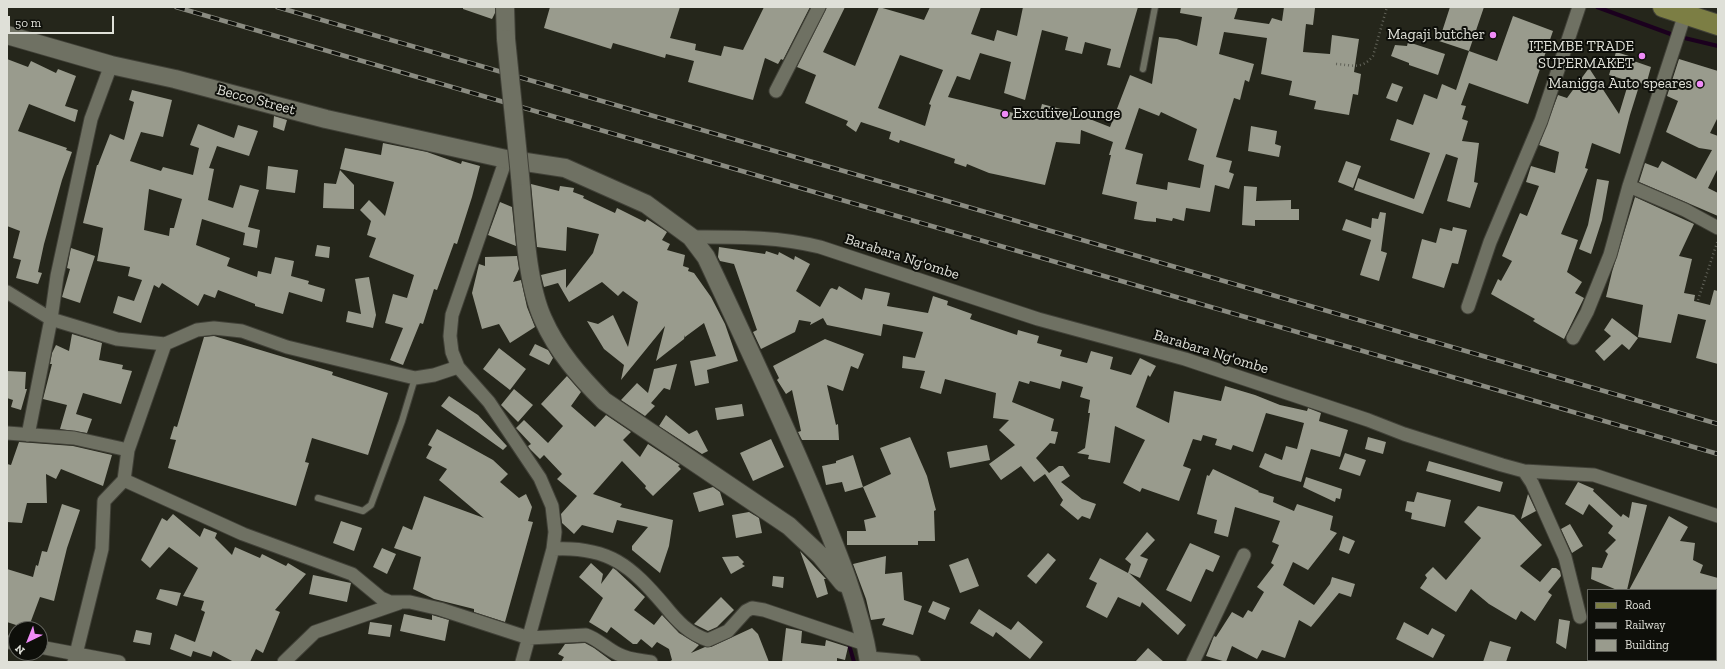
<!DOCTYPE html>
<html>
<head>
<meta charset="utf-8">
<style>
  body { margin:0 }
  #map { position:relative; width:1725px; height:669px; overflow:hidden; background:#25261b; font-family:"Zilla Slab",serif }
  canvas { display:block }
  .frame { position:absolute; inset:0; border:8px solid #dfe0d8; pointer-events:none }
  .legend { position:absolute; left:1587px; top:589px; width:130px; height:72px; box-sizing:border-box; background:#0e0f0a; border:1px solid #62635c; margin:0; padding:5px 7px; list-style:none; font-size:12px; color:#dfe0d8 }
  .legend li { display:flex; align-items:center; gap:8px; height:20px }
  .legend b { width:20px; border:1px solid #62635c }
  .north { position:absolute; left:8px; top:621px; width:40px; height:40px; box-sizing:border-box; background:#0e0f0a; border:1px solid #62635c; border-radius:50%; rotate:223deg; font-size:11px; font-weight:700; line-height:16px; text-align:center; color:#dfe0d8 }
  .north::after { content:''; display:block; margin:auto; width:14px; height:18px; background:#ef8bf7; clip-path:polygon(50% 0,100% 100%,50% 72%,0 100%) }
  .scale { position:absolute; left:8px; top:16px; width:106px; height:18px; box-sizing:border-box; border:2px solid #dfe0d8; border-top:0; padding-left:5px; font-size:12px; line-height:14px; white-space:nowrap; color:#dfe0d8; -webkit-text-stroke:3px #0e0f0a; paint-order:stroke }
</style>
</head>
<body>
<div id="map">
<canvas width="1725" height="669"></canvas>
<div class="frame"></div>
<ul class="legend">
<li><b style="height:5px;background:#7c7e44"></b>Road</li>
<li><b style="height:5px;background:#8a8b81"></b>Railway</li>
<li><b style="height:11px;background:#999b8d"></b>Building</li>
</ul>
<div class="north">N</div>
<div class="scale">50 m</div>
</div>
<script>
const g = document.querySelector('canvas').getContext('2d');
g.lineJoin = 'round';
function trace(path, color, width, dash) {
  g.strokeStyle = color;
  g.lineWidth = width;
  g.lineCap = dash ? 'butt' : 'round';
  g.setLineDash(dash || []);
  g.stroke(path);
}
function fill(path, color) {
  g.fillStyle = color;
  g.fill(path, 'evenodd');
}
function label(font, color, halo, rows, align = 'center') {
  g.font = font + ' "Zilla Slab",serif';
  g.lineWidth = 4;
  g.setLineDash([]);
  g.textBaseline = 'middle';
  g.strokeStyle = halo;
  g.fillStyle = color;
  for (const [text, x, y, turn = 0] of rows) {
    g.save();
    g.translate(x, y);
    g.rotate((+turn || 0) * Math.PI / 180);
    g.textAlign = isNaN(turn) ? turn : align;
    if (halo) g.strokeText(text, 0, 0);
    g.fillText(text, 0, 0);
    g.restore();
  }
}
trace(new Path2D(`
  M1597,7L1676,36L1718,46
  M848,641L854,662`), '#1b001e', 4);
fill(new Path2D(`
  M463,7H495V13L492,19L463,9Z
  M550,7H680L670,38L696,44L695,50L721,56L724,46L743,50L764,7H810L783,60L781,59L778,64L765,58L753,100L688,82L694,61L666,54L665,58L613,43L611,49L544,28Z
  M827,7H845L823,52L855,66L879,7L924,20L930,7H981L971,34L994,41L997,30L1017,36L1023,7H1138L1120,68L1107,65L1111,49L1085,42L1082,54L1065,50L1068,37L1042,30L1025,100L1004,93L1011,62L980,53L970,80L957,76L948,97L1038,119L1042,104L1083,115L1082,116L1110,127L1130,75L1152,84L1159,37L1177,39L1197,46L1202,17L1180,13L1181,7H1238L1234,19L1269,24L1272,18L1282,21L1284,7L1315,8L1313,25L1306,24L1303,52L1330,54L1332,35L1359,39L1354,72L1361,74L1358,95L1353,94L1349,115L1314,109L1316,101L1289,95L1292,81L1261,74L1267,38L1224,32L1219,54L1254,64L1249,82L1245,80L1240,100L1234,98L1216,157L1232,161L1229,172L1234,174L1229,189L1215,185L1210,212L1186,208L1184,221L1173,218L1172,221L1156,218V222L1145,221L1134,219L1137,202L1102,194L1111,155H1109L1113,142L1081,130L1080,144L1056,142L1045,185L989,173L967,164L966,167L954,163L955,159L900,140L899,143L889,139L891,132L861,122L856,132L846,125L848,121L805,103L816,75L797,67ZM900,55L943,70L929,104L931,105L925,126L878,108ZM1139,108L1159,116L1161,112L1197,129L1188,160L1204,165L1200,188L1168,182L1167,190L1136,184L1143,154L1125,149Z
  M1450,7H1484L1469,51L1439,41Z
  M1513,16L1553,31L1528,104L1469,83L1461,105L1466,106L1462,119L1468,121L1462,141L1479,143L1474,182L1478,183L1470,208L1447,201L1458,158L1446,154L1423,214L1354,190L1358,178L1414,199L1430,153L1390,140L1397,119L1413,125L1424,94L1437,99L1442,84L1456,90L1469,51L1497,61Z
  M1408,42L1445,54L1438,75L1409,65V63L1391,56L1395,45L1407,46Z
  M1616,52L1629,56L1628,59L1651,67L1646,85L1640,83L1630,115L1620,154L1592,143L1585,168L1588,169L1561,234L1578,240L1567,272L1582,282L1575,293L1584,298L1564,339L1543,327L1533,321L1535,319L1491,294L1498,279L1501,281L1512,261L1502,256L1520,213L1527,216L1539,186L1526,182L1531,166L1555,173L1559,152L1539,145L1558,95L1567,98L1589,68L1619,114L1629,81L1609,75Z
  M7,59L28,67L31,61L56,73L58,69L76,76L65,106L78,110L75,122L29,104L18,131L67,148L66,150L72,152L62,180L44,244L38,272L42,273L38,284L16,278L21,260L13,258L20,231L7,226Z
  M1679,59L1718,71V117L1710,133L1718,136V168L1708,188L1718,193V216L1639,182L1645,163L1658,168L1662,161L1696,179L1712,150L1699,148L1666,132L1678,101L1667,96Z
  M1392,83L1403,87L1397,102L1386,98Z
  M132,90L172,100L163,137L141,132L130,161L161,171L163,167L193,175L199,148L190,145L198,124L234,138L238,125L258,131L249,156L217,146L209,168L214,169L208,200L233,208L240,185L259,190L248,227L260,230L257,248L243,245L245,233L202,219L196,245L230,258L227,266L257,277L258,271L271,274L275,257L294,261L291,276L309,281L308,284L325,289L322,302L289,292L283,314L255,306V304L218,290L215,298L204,294L198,306L162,283L159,288L154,285L141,323L113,313L118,296L134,301L142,280L128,276L130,267L97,261L103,228L83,223L97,165H98L110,134L124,140L134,102L129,100ZM149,189L182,199L174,228H170L169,236L144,230Z
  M274,116L287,120L284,131L273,127Z
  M1251,126L1277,131L1275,144L1281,146L1279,157L1248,151Z
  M383,143L427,152L461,164L462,161L480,166L472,197L457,244L454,243L437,290L434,289L423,324L420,323L403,365L390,360L403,328L385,323L393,294L407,298L414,275L369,257L376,238L367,235L371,221L360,210L369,200L385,216L394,182L340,169L345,148L381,155Z
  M1346,161L1361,166L1353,188L1338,182Z
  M268,166L298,170L295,193L266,189Z
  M340,170L354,185V209L323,208L324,183L336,184Z
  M1597,179L1609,181L1602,220L1591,254L1579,249L1588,225Z
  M531,184L559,191L560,186L574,188L573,192L584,196L583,198L615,213L617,208L645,222L647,219L667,232L662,240L670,244L667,250L685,255L683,266L689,268L688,271L694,273L711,297L725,324L738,361L707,370L709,383L695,386L690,361L716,356L704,323L685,337V335L684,339L656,361L665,326L621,380L624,365L604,349L587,321L598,324L613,315L628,347L638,302L623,291L618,296L602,282L569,302L558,283L544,287L541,275L566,269V288L593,253L599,234L567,227L566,251L537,247Z
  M1244,186L1257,187L1256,201L1291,200V209H1299V220H1255V226L1242,225Z
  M1635,197L1694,224L1679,256L1692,259L1684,293L1695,295L1694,301L1710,305L1714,290L1718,291V364L1696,358L1706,320L1678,314L1671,343L1638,337L1643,305L1606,297L1612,272Z
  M500,202L512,207L516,246L488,235Z
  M1380,212L1386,213L1381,251L1387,253L1379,281L1360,275L1371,240L1342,230L1346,219L1371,228L1372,218L1378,219Z
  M1453,227L1467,230L1458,264L1452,263L1444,288L1412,278L1422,239L1436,243L1440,228L1452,231Z
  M317,245L330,247L329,258L315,256Z
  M719,247L765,254L766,251L778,255L779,252L794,260L795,256L810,264L796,291L820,307L830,289L832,288L837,290L839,286L862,300L865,288L890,293L887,306L928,313L933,296L948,301L947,305L972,314L970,319L1017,335L1018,330L1039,336L1037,343L1062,350L1060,356L1087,363L1091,351L1113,357L1110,369L1131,375L1140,358L1156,366L1150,377L1148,375L1136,407L1169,423L1174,391L1221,401L1225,386L1255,395L1280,405L1307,411L1308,408L1321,413L1319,421L1348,430L1340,457L1311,449L1301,482L1274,474L1259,467L1265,453L1282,460L1286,446L1297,449L1304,423L1266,413L1253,452L1233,445L1231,450L1215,445L1217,439L1203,435L1201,441L1193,439L1183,466L1191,469L1179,501L1142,488L1140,492L1123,483L1145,440L1115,426L1110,463L1088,459L1089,455L1077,453L1085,448L1090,413H1088L1090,400L1080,397L1083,387L1062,381L1060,389L1030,381L1029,384L1019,381L1012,402L1054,419L1051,431L1058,432L1055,444L1050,443L1036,458L1049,473L1059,466H1063L1070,476L1061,482L1082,499L1096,504L1090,519L1082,516L1078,520L1060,505L1063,500L1045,474L1034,482L1021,466L1001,480L989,464L1015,445L999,430L1009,420L993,418L996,393L945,379L941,394L920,388L925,371L902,368L903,356L915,358L923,332L883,324L881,336L827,325L823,318L810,325L811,322L799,320L795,332L761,349L753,332L757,330L734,264L720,261L718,257Z
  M71,248L95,256L80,303L62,297L70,269L67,268Z
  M517,256L519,269L513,282L521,280L527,307L535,327L510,343L499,324L482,329L472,293L479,264L485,266V257Z
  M369,277L376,315L373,328L346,322L348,311L361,314L355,279Z
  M1612,318L1638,338L1629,350L1622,344L1604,361L1595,351L1611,336L1604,330Z
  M72,334L102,343L99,360L123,365L122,369L132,371L121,404L83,393L76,414L92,419L87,433L60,429L67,405L43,399L52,364H50L52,353L56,345L69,351Z
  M214,336L333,372L332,375L388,393L368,455L312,438L305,462L309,463L296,506L168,468L176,440L170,439L174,426L177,427L204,337Z
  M825,339L864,354L858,369L851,366L843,391L827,385L836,425L838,424L839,440H802L798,432L801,431L792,390L786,394L777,380L779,378L773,366Z
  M535,344L548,350L553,358L549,365L529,355Z
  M499,348L526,369L510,390L483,369Z
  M677,364L670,390L664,388L651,403L655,406L645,416L621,400L637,383L648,393L654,369Z
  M7,371L26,372L25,389H27L21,410L11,407L13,400L7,398Z
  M567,376L581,392L571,406L595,427L606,415L631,432L623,440L640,457L648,444L680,465L678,466L681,469L653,496L645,488L646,486L622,461L593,494L622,504L620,507L673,520L669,546L660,573L632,550V546L648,527L617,520L613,533L582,525L574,534L562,523L561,514L577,496L557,479L562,474L544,455L540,459L530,449L528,446L531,444L516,428L524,420L548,443L563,426L541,404Z
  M514,389L533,405L518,422L501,405Z
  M449,396L478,415L507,446L503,450L441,406Z
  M742,404L744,416L717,420L715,408Z
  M666,415L689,434L697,430L708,451L702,454L659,426Z
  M437,429L493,460L508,474L500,482L519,498L526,494L532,507L528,521L533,522L505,622L474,612V609L434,599L413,589L421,557L394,548L403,526L412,530L424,496L484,518L439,480L447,469L426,458L432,447L428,445Z
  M910,437L927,476L936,510L934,511L935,541H918V545H847V531H866L864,520L876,517L863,487L891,474L880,448Z
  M1368,437L1386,442L1383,454L1365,449Z
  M771,439L784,467L753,481L740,453Z
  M19,442L73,446L112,455L103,486L61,469L56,479L46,474L47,503H27L22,523L7,522V464L11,465Z
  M987,445L990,460L950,468L947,452Z
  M1345,453L1366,460L1360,476L1339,469Z
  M853,455L863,487L845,492L842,482L826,485L822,466L836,463V461Z
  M1429,461L1503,482L1500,492L1426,471Z
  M1213,469L1259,491L1258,492L1274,497L1273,502L1294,511L1297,504L1333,516L1330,530L1337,533L1308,570L1293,562L1283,585L1314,605L1330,584L1332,577L1355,584L1351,597L1339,593L1311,627L1299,620L1285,658L1262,650L1257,659L1232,646L1226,662L1206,656L1214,636L1216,637L1232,612L1243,618L1248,610L1252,612L1264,592L1257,587L1274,565L1271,563L1279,545L1272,542L1280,521L1235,507L1228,537L1214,533L1217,520L1197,514L1207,475L1209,476Z
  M1306,477L1342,489L1340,499L1336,498L1335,502L1303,487Z
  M1578,482L1594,489L1593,491L1621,517L1623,514L1629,518L1632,502L1647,505L1627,590H1617L1591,579L1592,567L1602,568L1608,554L1605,551L1616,540L1608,533L1613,526L1589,504L1583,515L1565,504Z
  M713,487L720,492L724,505L699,512L693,493Z
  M1417,492L1451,500L1445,527L1411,519L1412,513L1405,511L1407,501L1414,502Z
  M1528,494L1536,511L1521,519Z
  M62,504L80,510L67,548L54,601L40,597L28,629L7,622V569L33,577L36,565L38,566L42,551L47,552Z
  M1478,506L1514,515L1542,545L1520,566L1540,582L1552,568H1556L1560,571L1561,576L1548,592L1552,595L1535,621L1521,611L1516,620L1489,604L1471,589L1456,612L1420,588L1427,578L1425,575L1433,567L1446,580L1481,538L1464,522Z
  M749,512L759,518L762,533L736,538L732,515Z
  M173,514L200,537L204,528L217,533L215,538L232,555L235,547L260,558L262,554L286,566L288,563L306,574L275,610L280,612L263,653L256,649L250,662H234L213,651L211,657L193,651L191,657L170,649L175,634L195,642L205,612L201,610L204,601L183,596L198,568L169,547L150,568L141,560L162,518L167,521Z
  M1669,516L1688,527L1680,541L1695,543L1693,560L1703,565L1700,573L1718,578V590H1629Z
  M341,521L362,528L354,551L333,543Z
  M1570,524L1583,546L1572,553L1561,529Z
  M1147,532L1155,540L1140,556L1148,559L1140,578L1129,573L1186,625L1178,635L1142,602L1140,607L1118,597L1107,618L1086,607L1097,583L1089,579L1100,558L1128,573L1131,564L1125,559Z
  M1343,536L1355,541L1349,554L1339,550Z
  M1190,543L1220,556L1213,572L1206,569L1191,602L1166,590Z
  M382,548L396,554L387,574L373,567Z
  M800,551L826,579H824L828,594L817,598Z
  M1048,553L1056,560L1036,584L1027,576Z
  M738,556L744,562L742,564L745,566L731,574L722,557Z
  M886,556L885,574L902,572L904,600L922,606L913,635L882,625L885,618L871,620L866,599L853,564Z
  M968,558L979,586L960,593L949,565Z
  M591,563L603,574L601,584L613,568L616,570L645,597L634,610L654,625L662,615L679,633L699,645L691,653L705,647H711L752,628L758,634L769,662H669L672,660L669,649L657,642L652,648L641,639L637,644H633L611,627L607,633L589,622L603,598L579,577Z
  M313,575L351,583L347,602L309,594Z
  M773,576L784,577L783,588L772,586Z
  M160,589L181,593L177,606L156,599Z
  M721,597L734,610L717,627L708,631L694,624Z
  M933,601L950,608L945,620L928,612Z
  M979,609L1011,630L1018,621L1043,642L1030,659L996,632L993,637L970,623Z
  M404,614L432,620V615L449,620L445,641L400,631Z
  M1559,619L1570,621L1566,649L1556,643Z
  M370,622L392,625L390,637L368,634Z
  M1404,622L1428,635L1432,628L1445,635L1433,658L1396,639Z
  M786,628L802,631L801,643L825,646L826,640L848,647L845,660L837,658V662H782Z
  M136,630L152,633L150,645L133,642Z
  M1490,641L1511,647L1506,662H1483Z
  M585,643L594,648L613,662H561L564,657L558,654L565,644Z
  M1148,648L1164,662H1135Z`), '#999b8d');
const lane = new Path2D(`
  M1143,69L1155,7
  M318,498L363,511L371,505L402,421L415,378`);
const street = new Path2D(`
  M776,91L819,7
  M506,159L452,315L450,336L452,352L458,367L489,402L540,478L552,506L555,532L553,549L522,662
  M1629,186L1685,210L1718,228
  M691,237C734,237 777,236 820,247L1038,319L1185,359L1368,420L1404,434L1502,465L1524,471L1594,475L1718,516
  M7,292L51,319L117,339L165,344L197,330L214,328L242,331L287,347L415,378L434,375L458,367
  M1468,307L1490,242L1541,121L1579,7
  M1573,338L1587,312L1610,255L1629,186L1685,14
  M7,433L74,438L128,450
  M28,435L51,319L57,276L91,119L111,65
  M1524,471L1532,483L1565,557L1580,617
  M124,480L243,534L352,574L381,598L390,602H410L440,609L529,638L586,635C598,639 607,649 618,654C629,660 640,660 651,662
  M553,549C609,546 631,566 665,606C677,621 689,634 708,640L728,631L746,611L752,608L764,610L865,644
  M7,642L16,643
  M40,647L119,662
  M869,658L914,662
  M74,662L102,549L104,501L124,480L128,450L165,344
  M284,662L315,632L399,603
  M1193,662L1244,555`);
const secondary = new Path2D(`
  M505,7L506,39
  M7,35L111,65L175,79L326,119L506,159L565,168L646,204L691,237L706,257C744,338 782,418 816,500C838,553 860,606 869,662
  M520,176C524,217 526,282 543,319C557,351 580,377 604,401L789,526L821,556L843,583`);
const primary = new Path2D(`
  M1663,7L1718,25`);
trace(lane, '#414138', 8);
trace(street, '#414138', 15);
trace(secondary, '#414138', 20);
trace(primary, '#414138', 22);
trace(new Path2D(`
  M1336,64C1352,65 1362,70 1373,56L1387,7
  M1698,300L1718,240`), '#626359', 2.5, [1, 3]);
trace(lane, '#6f7163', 6);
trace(street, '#6f7163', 13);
trace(secondary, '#6f7163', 18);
trace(primary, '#7c7e44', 20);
const rail = new Path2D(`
  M176,7L1718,454
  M277,7L1718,424`);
trace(rail, '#8a8b81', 4.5);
trace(rail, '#0e0f0a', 3, [9]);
const secondaryBridge = new Path2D(`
  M506,39L520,176`);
trace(secondaryBridge, '#414138', 20, []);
trace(secondaryBridge, '#6f7163', 18);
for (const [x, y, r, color] of [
  [1493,35,4,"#ef8bf7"],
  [1642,56,4,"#ef8bf7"],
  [1700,84,4,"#ef8bf7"],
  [1005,114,4,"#ef8bf7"]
]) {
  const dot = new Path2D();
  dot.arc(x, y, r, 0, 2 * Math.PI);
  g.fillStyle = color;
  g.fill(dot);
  trace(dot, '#0e0f0a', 1.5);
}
label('15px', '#dfe0d8', '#0e0f0a', [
  ["Magaji butcher",1485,35],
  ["ITEMBE TRADE",1634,47],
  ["SUPERMAKET",1634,64],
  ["Manigga Auto speares",1692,84],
  ["Excutive Lounge",1013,114,"left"]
], 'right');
label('15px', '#dfe0d8', '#0e0f0a', [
  ["Becco Street",256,100,15],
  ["Barabara Ng'ombe",902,257,18],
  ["Barabara Ng'ombe",1211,352,17]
]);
</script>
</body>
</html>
